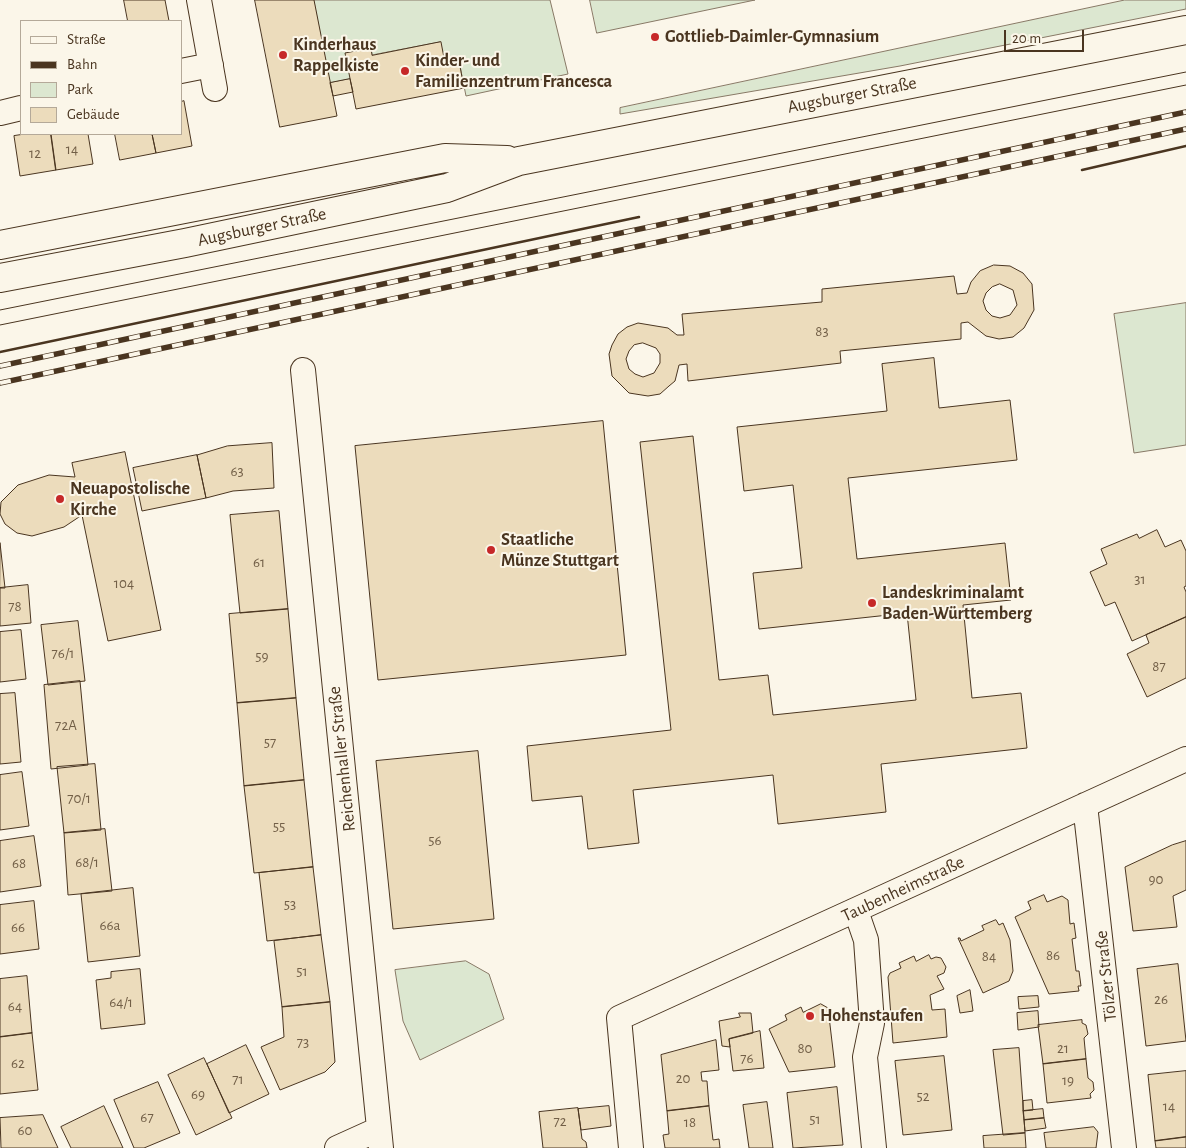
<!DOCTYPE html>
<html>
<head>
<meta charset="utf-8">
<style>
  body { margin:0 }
  #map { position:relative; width:1186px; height:1148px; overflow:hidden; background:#fbf6e9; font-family:"Alegreya Sans",sans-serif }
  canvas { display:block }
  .legend { position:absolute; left:20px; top:20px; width:162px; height:115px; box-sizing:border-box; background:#fbf6e9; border:1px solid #b4a999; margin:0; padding:6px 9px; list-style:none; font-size:15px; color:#4a3520 }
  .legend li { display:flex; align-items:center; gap:10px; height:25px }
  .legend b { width:25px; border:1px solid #b4a999 }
  .scale { position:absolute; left:1004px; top:30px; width:80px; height:22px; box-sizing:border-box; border:2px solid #4a3520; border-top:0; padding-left:6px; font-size:15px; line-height:18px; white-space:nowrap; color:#4a3520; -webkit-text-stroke:4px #fbf6e9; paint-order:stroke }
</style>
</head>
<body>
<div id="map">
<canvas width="1186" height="1148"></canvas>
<ul class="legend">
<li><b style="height:6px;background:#fbf6e9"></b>Straße</li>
<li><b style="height:6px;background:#4a3520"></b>Bahn</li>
<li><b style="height:14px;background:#dce7d0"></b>Park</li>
<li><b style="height:14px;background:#ecdcbc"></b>Gebäude</li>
</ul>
<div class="scale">20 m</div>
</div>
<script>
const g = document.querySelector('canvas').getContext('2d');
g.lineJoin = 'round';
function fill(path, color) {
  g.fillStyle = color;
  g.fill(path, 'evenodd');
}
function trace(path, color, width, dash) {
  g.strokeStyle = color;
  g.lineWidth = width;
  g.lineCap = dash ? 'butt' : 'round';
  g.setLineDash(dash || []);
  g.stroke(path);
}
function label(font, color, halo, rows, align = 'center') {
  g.font = font + ' "Alegreya Sans",sans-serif';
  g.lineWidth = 4;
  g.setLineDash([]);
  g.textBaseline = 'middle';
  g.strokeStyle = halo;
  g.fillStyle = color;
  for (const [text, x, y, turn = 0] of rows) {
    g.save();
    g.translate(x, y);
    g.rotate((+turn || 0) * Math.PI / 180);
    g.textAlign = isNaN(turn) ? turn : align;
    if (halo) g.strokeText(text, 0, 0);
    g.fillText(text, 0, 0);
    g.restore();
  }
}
const green = new Path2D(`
  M314,0H550L568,74L466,96L459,61L445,63L440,42L372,55L371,48L350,79L330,83Z
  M590,0H755L597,33Z
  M1125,0H1186V9L900,66L620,114V108Z
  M1186,303V445L1134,453L1114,314Z
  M466,961L489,974L504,1019L420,1060L403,1021L395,970Z`);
fill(green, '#dce7d0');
trace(green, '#887966', 1);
const building = new Path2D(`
  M124,0H165L169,21H128Z
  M255,0H314L337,116L280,127Z
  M441,42L445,63L459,61L464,88L356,109L345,53L371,48L372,55Z
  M350,79L353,92L333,96L330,83Z
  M184,101L192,146L156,153L152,134H181V102Z
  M25,134H51L56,170L20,176L14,136Z
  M51,134H88L93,164L56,170Z
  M115,134H152L156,153L120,160Z
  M994,265L1010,266L1023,273L1032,284L1034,310L1024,328L1013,337L999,339L986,336L968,322L961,323V339L840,351L841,363L688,381L687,364L679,365L675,381L669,386L660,394L648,396L629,393L612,376L609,354L612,345L618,334L627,327L638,323L668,328L677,335H684L682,314L822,302V289L954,276L957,294L967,293L971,282L980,271ZM1000,284L1013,290L1017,305L1010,315L1000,318L992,316L986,310L983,301L986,293L992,287ZM643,343L656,348L660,354V363L654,373L643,377L635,374L629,369L626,359L629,351L634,345Z
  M934,358L939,408L1010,400L1017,460L848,478L857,559L1005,543L1011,600L963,605L972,698L1021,693L1027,748L881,764L886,812L778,824L773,775L633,790L639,843L588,849L582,796L532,801L527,746L671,730L640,442L693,436L719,680L768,675L773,715L916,700L907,613L759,629L753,573L802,568L793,485L744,491L737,427L887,411L882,364Z
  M603,421L626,655L378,680L355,446Z
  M272,443L274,488L233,491L206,498L197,455L227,446Z
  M125,452L161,630L108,641L82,515L64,527L32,536L17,533L5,524L0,514L1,502L18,485L49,475L75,477L72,463Z
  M197,455L206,498L142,511L133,468Z
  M279,511L288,609L240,613L230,515Z
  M1157,530L1165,547L1181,540L1186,551V586L1184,587L1186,592V617L1132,641L1115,602L1105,606L1090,572L1107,564L1101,549L1137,534L1139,538Z
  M0,543L5,588H0Z
  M28,585L31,623L0,626V588Z
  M288,609L296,698L237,703L229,614Z
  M1186,617V678L1147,697L1127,654L1149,643L1146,635Z
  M78,621L85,681L48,685L41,625Z
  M21,630L26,679L0,682V632Z
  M80,681L88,765L51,769L44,685Z
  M15,693L21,762L0,764V694Z
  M296,698L304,780L244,786L237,703Z
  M478,751L494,919L393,929L376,761Z
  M95,764L101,830L64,833L57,767Z
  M22,772L29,826L0,830V775Z
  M304,780L313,867L254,873L244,786Z
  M105,829L112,891L68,895L64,833Z
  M34,836L41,886L0,892V841Z
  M1186,841V890L1173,896L1177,927L1133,931L1125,867L1172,845Z
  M313,867L321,935L267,941L259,873Z
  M133,888L140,956L88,962L81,894Z
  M1044,895L1047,902L1062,896L1068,900L1070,924L1074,923L1076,938L1072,939L1076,971H1079L1081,986H1078L1079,991L1049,994L1015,917L1031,909L1028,902Z
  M34,901L39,949L0,954V905Z
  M996,920L999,925L1003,923L1010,940L1013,971L1009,981L983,993L958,938H960L961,941L984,930L982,926Z
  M321,935L330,1002L282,1007L274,941Z
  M929,955L931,959L936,957L941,958L946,967L944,973L937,976L944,989L930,995L932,1010L945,1009L947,1037L893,1043L888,977L890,973L901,968L899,963L914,956L916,961Z
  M1178,964L1186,1041L1146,1046L1137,969Z
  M140,969L145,1024L101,1029L96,980L111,978V972Z
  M27,976L32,1033L0,1037V979Z
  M970,990L973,1011L960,1013L957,996Z
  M1038,996L1039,1007L1019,1009L1018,997Z
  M330,1002L335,1062L325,1072L280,1090L261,1047L284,1037L282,1007Z
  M821,1004L828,1008L835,1067L789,1072L769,1029L787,1020L785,1015L801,1007L803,1012Z
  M1038,1011L1039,1027L1018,1030L1017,1013Z
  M739,1013H751L753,1033L729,1039L730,1047L722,1046L719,1021L740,1017Z
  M1082,1020V1023L1086,1025L1088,1034L1084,1038L1086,1059L1043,1064L1038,1025Z
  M760,1031L764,1068L733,1071L729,1039Z
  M32,1033L38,1090L0,1094V1037Z
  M716,1040L719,1070L701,1072L702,1081H707L709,1106L667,1111L661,1055Z
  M246,1045L269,1094L229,1113L207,1064Z
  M1019,1048L1025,1133L1003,1135L993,1050Z
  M944,1056L952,1130L903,1135L895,1061Z
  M204,1058L232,1118L196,1135L168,1075Z
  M1086,1059L1088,1078L1093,1082L1094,1090L1090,1094L1091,1098L1047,1103L1043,1064Z
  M1186,1071V1137L1155,1141L1148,1075Z
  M158,1082L180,1133L144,1148H134L114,1100Z
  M837,1087L843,1145L793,1148L787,1093Z
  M1032,1100L1033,1110L1023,1111V1101Z
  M767,1102L773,1148H749L743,1105Z
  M104,1106L123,1148H71L61,1127Z
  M609,1106L611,1126L581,1130L578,1109Z
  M709,1106L713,1140L719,1139L720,1148H665L663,1135L669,1134L667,1111Z
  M578,1108L582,1139L586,1142L587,1148H543L539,1112Z
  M1043,1109L1044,1118L1024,1120L1023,1111Z
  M43,1115L58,1148H1L0,1118Z
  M1044,1118L1046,1128L1025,1131L1024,1120Z
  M1094,1127L1098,1132L1096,1148H1046L1044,1133Z
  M1025,1133L1026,1148H984L983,1136Z
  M1186,1137V1148H1156L1155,1141Z`);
fill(building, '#ecdcbc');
trace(building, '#4a3520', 1);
const minor = new Path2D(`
  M199,0L215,89
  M181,71L211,65
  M0,113L21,108
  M303,370L381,1148
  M1085,805L1124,1148
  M856,911L866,940L872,1023L865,1057L874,1148
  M337,1148L379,1129
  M631,1148L619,1018L1186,759`);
const secondary = new Path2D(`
  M0,245L445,158L507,160
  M0,278L185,243L447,188L519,161L1186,30`);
trace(minor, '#4a3520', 26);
trace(secondary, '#4a3520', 30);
trace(minor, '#fbf6e9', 24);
trace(secondary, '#fbf6e9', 28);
trace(new Path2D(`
  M0,310L1186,72
  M0,325L1186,85`), '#4a3520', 1);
const rail = new Path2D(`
  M0,366L1186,112
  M0,383L1186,129`);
trace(rail, '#4a3520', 5.5);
trace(rail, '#fbf6e9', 4, [11]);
trace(new Path2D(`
  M1082,170L1186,146
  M0,352L639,217`), '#4a3520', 2.5);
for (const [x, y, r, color] of [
  [655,37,5,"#c62828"],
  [283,55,5,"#c62828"],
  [405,71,5,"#c62828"],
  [60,499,5,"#c62828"],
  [491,550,5,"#c62828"],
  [872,603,5,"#c62828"],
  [810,1016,5,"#c62828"]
]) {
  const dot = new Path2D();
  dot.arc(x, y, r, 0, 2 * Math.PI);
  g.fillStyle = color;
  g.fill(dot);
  trace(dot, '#fbf6e9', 2);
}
label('15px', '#725f47', null, [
  ["14",72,149],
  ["12",35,153],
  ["83",822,331],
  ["63",237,471],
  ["61",259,562],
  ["31",1140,579],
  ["104",124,583],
  ["78",15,606],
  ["76/1",63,653],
  ["59",262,656],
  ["87",1159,666],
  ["72A",66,725],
  ["57",270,742],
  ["70/1",79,798],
  ["55",279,826],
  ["56",435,840],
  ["68/1",87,862],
  ["68",19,863],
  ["90",1156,879],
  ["53",290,904],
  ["66a",110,925],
  ["66",18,927],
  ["86",1053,955],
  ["84",989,956],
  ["51",302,971],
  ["26",1161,999],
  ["64/1",121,1002],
  ["64",15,1006],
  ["73",303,1042],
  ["80",805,1048],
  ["21",1063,1048],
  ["76",747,1058],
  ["62",18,1063],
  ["20",683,1078],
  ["71",238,1079],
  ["19",1068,1080],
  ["69",198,1094],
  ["52",923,1096],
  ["14",1169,1106],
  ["67",147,1117],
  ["51",815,1119],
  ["72",560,1121],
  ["18",690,1122],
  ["60",25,1130]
]);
label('bold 18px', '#4a3520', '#fbf6e9', [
  ["Gottlieb-Daimler-Gymnasium",665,37],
  ["Kinderhaus",293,45],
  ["Rappelkiste",293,66],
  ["Kinder- und",415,61],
  ["Familienzentrum Francesca",415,82],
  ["Neuapostolische",70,489],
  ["Kirche",70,510],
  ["Staatliche",501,540],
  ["Münze Stuttgart",501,561],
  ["Landeskriminalamt",882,593],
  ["Baden-Württemberg",882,614],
  ["Hohenstaufen",820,1016]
], 'left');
label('18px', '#4a3520', '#fbf6e9', [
  ["Augsburger Straße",852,95,-11],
  ["Augsburger Straße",262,227,-12],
  ["Reichenhaller Straße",342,759,-96],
  ["Taubenheimstraße",903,889,-25],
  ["Tölzer Straße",1106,976,-96]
]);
</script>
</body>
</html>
